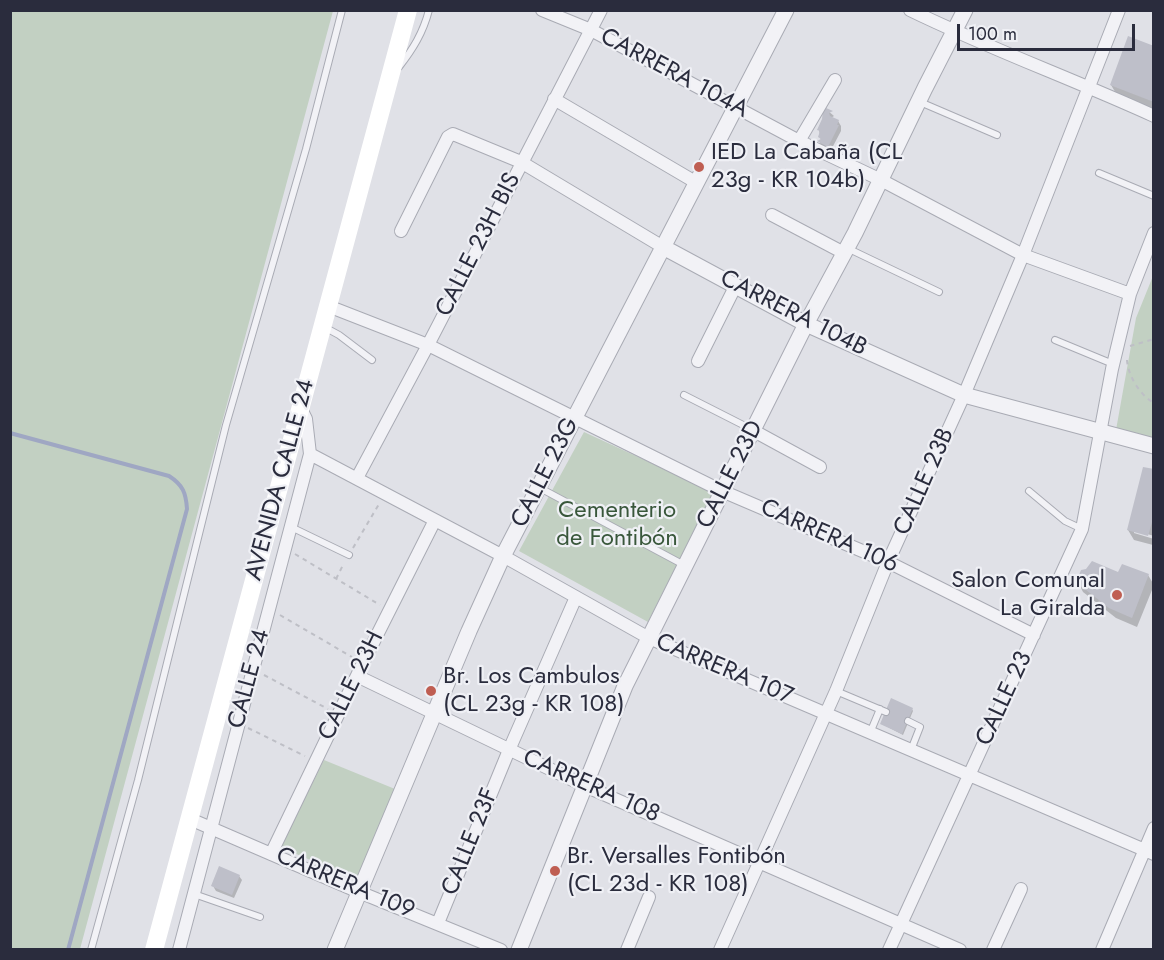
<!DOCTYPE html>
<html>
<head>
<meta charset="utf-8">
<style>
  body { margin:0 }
  #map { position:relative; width:1164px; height:960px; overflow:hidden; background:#e0e1e7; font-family:Jost,sans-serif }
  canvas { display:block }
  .frame { position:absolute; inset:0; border:12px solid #2a2c3d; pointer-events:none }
  .scale { position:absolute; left:957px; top:24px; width:178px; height:27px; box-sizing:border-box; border:3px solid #2a2c3d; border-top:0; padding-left:8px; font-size:18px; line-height:21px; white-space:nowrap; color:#2a2c3d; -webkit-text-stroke:4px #eff0f5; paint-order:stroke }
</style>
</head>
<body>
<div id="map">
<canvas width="1164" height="960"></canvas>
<div class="frame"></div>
<div class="scale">100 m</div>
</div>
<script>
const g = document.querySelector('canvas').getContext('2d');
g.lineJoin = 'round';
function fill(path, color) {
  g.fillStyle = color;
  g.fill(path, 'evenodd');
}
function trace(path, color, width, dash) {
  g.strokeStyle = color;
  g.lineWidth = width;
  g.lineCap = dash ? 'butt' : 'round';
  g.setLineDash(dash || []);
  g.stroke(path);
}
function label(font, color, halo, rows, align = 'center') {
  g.font = font + ' Jost,sans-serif';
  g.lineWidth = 4.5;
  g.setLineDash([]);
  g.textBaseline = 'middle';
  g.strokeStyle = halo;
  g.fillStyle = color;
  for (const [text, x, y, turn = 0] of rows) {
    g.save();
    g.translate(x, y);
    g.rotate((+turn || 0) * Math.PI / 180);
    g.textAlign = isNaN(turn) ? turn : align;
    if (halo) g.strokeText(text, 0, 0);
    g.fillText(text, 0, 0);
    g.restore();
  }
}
fill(new Path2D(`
  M10,11H333L80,949H11Z
  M1153,276V441L1116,430L1136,318Z
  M584,432L714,492L648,622L519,551Z
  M324,760L395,789L357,880L280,847Z`), '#c2d0c2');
fill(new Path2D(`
  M1154,48V113L1120,100L1111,85Z
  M827,110L834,116L831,118L838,121L841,126V131L831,150L821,145L819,141H821L819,130Z
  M1154,471V536L1134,530V533L1154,539L1153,545L1134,540L1128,530Z
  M1148,575L1154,585L1137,627L1116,618L1083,592L1078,582Z
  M912,709L913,711L903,735L882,724Z
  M239,876L242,880L234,898L216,891L213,886Z`), '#0003');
trace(new Path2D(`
  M10,433L169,476C183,485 186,493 187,509L68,950`), '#9fa7c3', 4);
fill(new Path2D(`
  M1128,36L1154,46V102L1110,85Z
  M826,108L833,111L829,113L830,116L839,120L837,125H839L828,147L817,141L821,139L818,137L820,131L817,130L822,119L823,110Z
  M1143,467L1154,469V515L1148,536L1127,530Z
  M1092,561L1118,572L1122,564L1149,574L1132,618L1109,608L1076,582L1081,570L1086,569Z
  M891,698L913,708L902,734L880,724Z
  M219,866L240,875L232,895L211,886Z`), '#bebfc9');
const service = new Path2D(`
  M399,67C413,49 423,33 429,10
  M920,102L997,135
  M1099,173L1154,196
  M847,248L939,292
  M326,328L339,335L372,360
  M1055,340L1113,364
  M684,395L751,429
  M540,488L684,565
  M1029,491L1065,521L1082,529
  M291,527L349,555
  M836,691L886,712
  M908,721L920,727L911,750
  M870,733L880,709
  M194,894L260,917
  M91,950L138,780L226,425L306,149L342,10`);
const minor = new Path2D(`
  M542,10L591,30L799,141L881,180L1023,255L1130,294
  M910,10C990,49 1073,79 1154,116
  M554,99L697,183
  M799,141L835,80
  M772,215L844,253
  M401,231L448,137L453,134L521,162L663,247
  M328,306L428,345L722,491L888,562L1034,635
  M698,361L736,285
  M754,431L820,467
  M310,454L503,556L649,638L1154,854
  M357,478L428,345L601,10
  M357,676L585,786L960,950
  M190,819L359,892L501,950
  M271,854L363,663L435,520
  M438,923L509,750L576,597
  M179,950L310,454L306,419L301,409
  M627,950L649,897
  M720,950L836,691L888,562L964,395L1023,255L1119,10
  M889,950L1082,529L1112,369L1130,294L1154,233
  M993,950L1021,889
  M1102,950L1154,828`);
const tertiary = new Path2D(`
  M663,247L806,324L964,395L1154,446
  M335,950L469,631L503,556L786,10
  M519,950L625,686L806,324L855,233L925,88L965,10`);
trace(service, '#a9abb4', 8);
trace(minor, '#a9abb4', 14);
trace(tertiary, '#a9abb4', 17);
trace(new Path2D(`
  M1130,346L1154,339
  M1127,360C1128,376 1140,395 1154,403
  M353,548L379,504
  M295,554L380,605
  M336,579L344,563
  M280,615L352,657
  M264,675L328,709
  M248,728L305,756`), '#bebfc6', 2, [4.5, 4.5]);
trace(service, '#f2f2f6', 6);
trace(minor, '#f2f2f6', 12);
trace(tertiary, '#f2f2f6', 15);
trace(new Path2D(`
  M154,950L408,10`), '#fff', 18);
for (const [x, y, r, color] of [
  [699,167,6,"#bf5e52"],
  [1117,595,6,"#bf5e52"],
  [431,691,6,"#bf5e52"],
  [555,871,6,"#bf5e52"]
]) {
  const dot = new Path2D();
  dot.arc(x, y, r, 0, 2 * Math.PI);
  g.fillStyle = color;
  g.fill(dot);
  trace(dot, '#eff0f5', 2);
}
label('24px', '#2a2c3d', '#eff0f5', [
  ["CARRERA 104A",674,74,28],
  ["CALLE 23H BIS",479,245,-63],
  ["CARRERA 104B",793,314,27],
  ["CALLE 23G",546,473,-63],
  ["CALLE 23D",731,475,-63],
  ["AVENIDA CALLE 24",281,480,-75],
  ["CALLE 23B",925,482,-66],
  ["CARRERA 106",829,537,24],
  ["CARRERA 107",724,670,23],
  ["CALLE 24",250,679,-75],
  ["CALLE 23H",352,686,-64],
  ["CALLE 23",1005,699,-65],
  ["CARRERA 108",591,787,24],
  ["CALLE 23F",471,842,-68],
  ["CARRERA 109",345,884,23]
]);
label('24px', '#2a2c3d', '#eff0f5', [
  ["IED La Cabaña (CL",711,153],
  ["23g - KR 104b)",711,181],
  ["Salon Comunal",1105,581,"right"],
  ["La Giralda",1105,609,"right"],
  ["Br. Los Cambulos",443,677],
  ["(CL 23g - KR 108)",443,705],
  ["Br. Versalles Fontibón",567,857],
  ["(CL 23d - KR 108)",567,885]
], 'left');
label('24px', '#39573b', '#eff0f5', [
  ["Cementerio",617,511],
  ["de Fontibón",617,539]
]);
</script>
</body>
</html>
